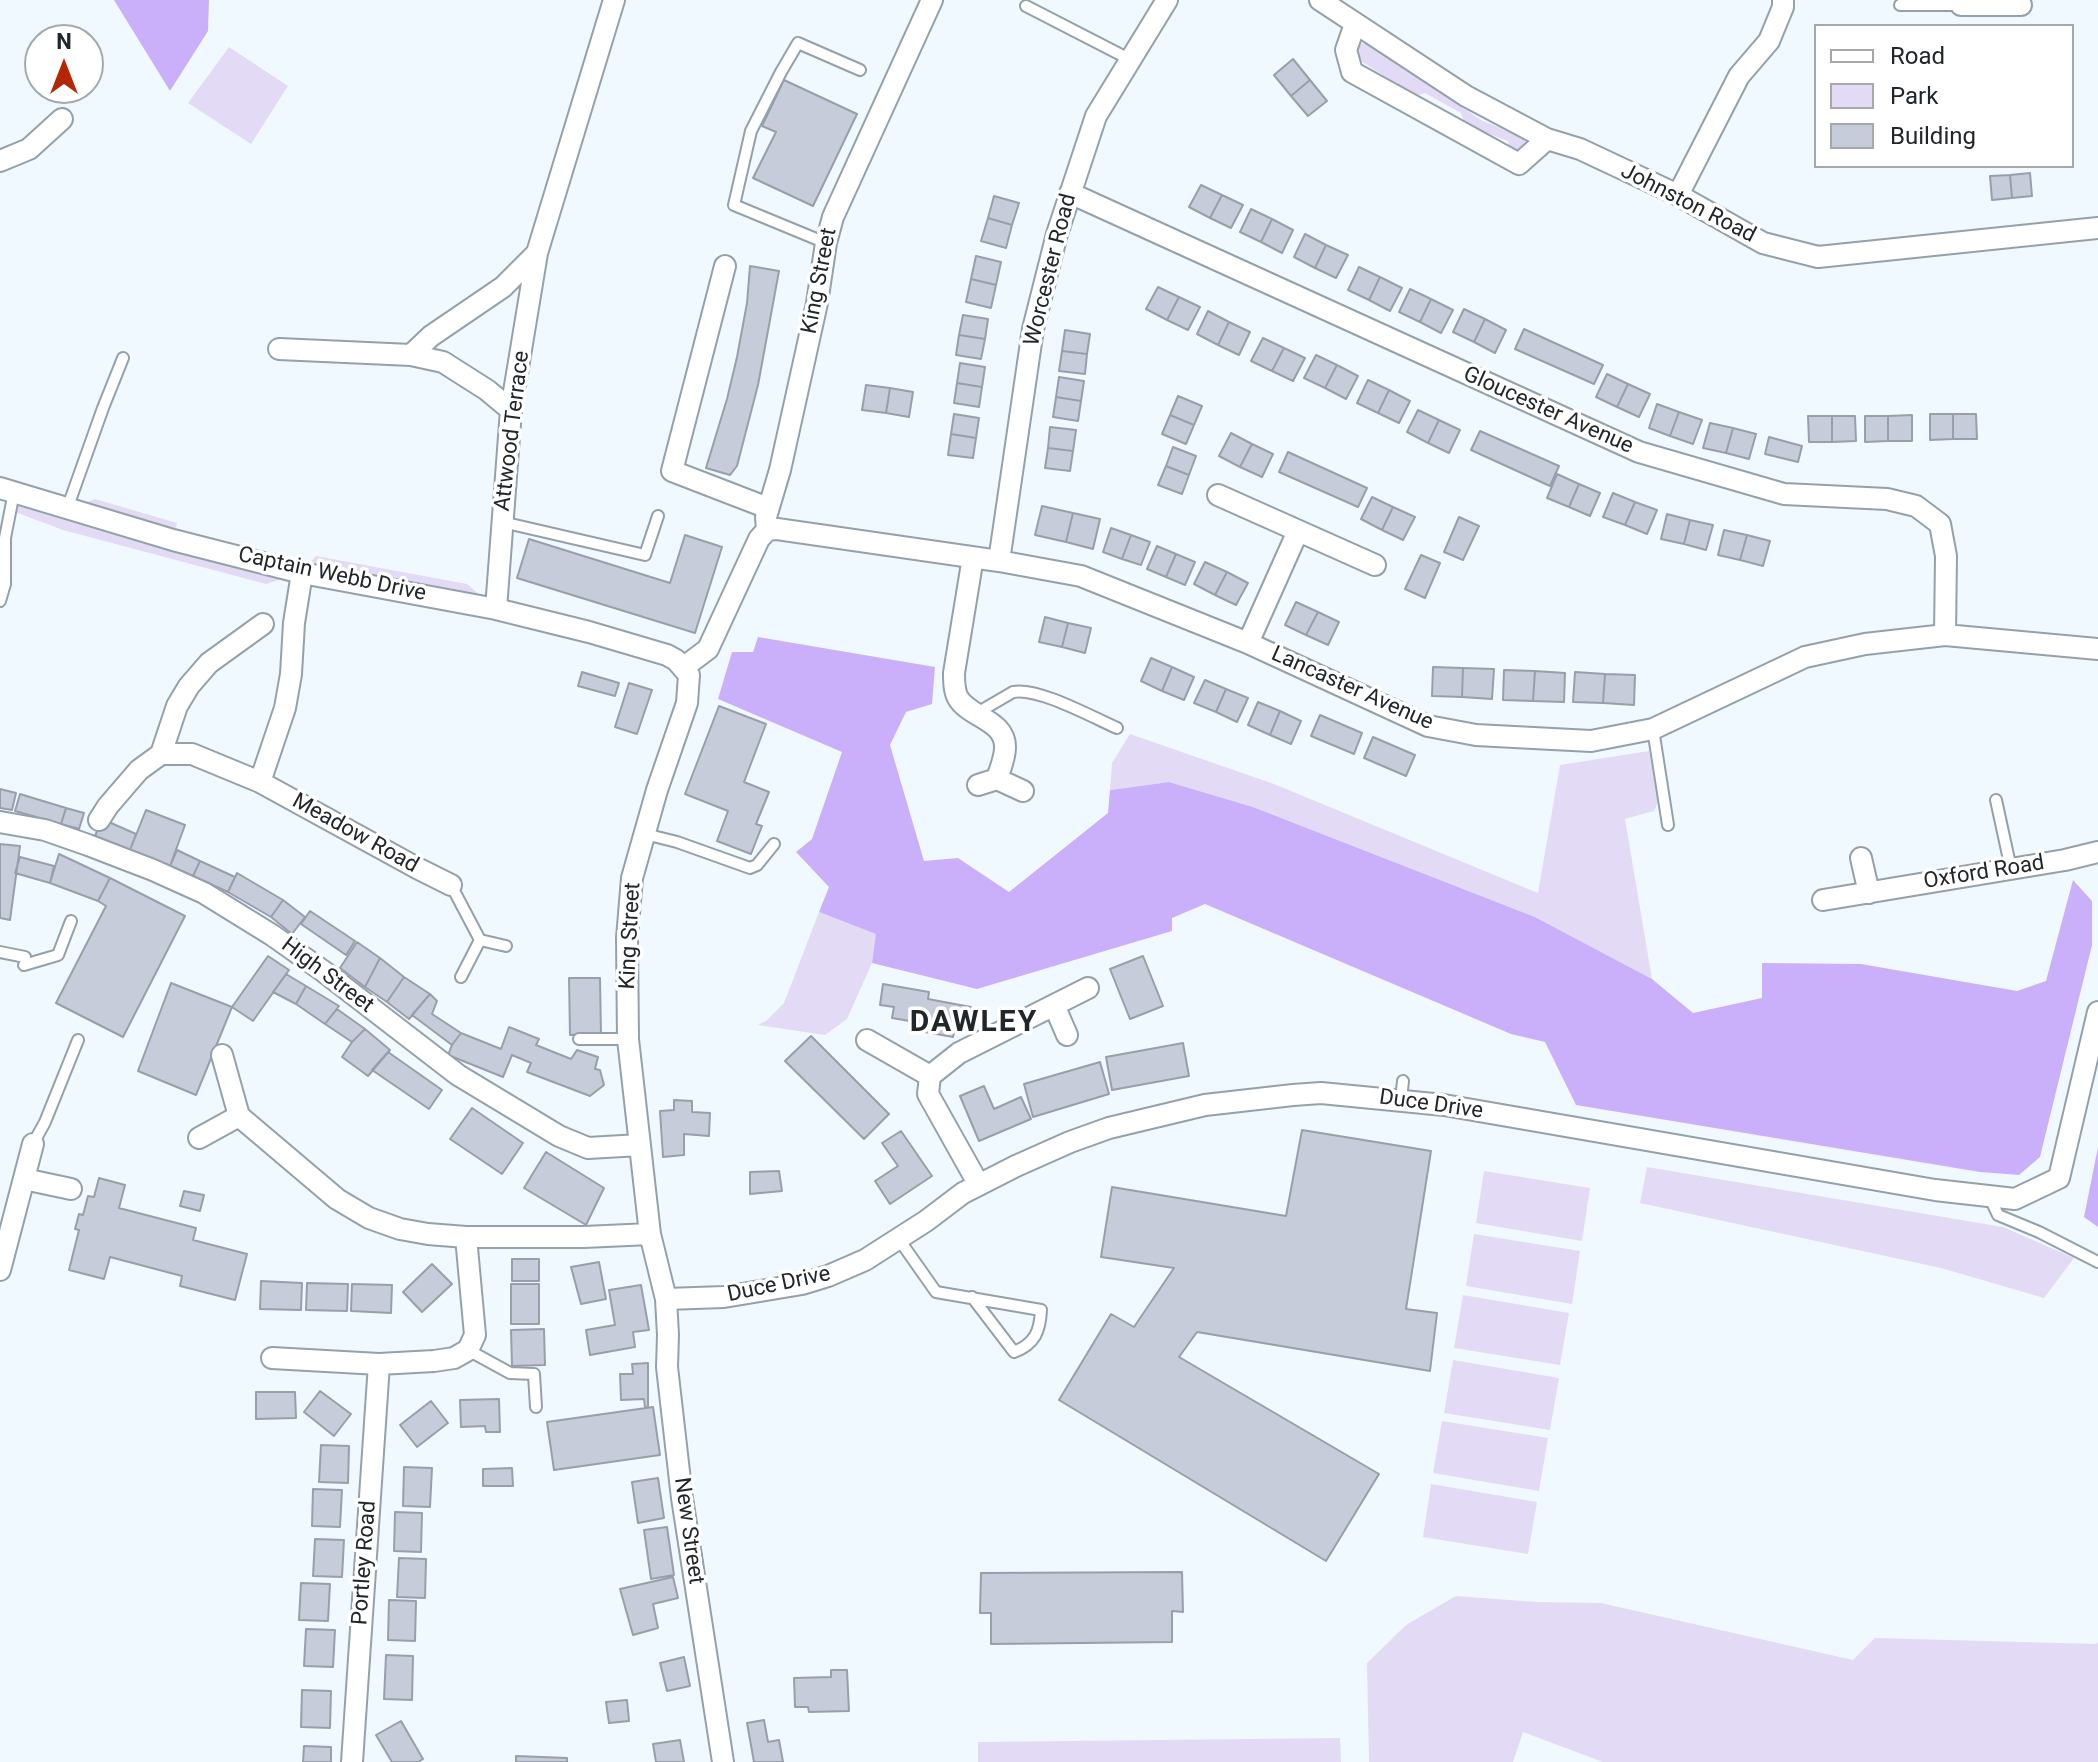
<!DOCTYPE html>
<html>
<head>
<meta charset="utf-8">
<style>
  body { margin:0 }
  #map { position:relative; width:2098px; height:1762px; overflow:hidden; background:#f0f9ff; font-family:Roboto,sans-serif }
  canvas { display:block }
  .legend { position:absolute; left:1814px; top:24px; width:260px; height:144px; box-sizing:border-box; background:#fff; border:2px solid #a6a8aa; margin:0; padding:10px 14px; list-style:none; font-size:24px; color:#21262a }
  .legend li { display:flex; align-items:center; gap:16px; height:40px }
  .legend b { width:40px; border:2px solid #a6a8aa }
  .north { position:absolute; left:24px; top:24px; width:80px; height:80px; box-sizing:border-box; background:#fff; border:2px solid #a6a8aa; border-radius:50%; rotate:0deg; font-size:22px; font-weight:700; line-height:32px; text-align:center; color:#21262a }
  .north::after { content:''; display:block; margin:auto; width:28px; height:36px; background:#b32703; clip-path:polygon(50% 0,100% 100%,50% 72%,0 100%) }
</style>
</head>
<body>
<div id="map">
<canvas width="2098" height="1762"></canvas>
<ul class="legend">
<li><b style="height:10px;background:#fff"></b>Road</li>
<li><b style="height:22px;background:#e3dbf5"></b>Park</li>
<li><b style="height:22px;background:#c7ccdb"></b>Building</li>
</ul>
<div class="north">N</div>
</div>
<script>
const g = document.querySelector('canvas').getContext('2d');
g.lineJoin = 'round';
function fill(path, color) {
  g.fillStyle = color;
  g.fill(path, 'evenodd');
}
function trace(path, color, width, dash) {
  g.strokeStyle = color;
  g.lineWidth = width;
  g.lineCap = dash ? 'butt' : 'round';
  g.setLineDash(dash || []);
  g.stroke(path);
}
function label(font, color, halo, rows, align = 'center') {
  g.font = font + ' Roboto,sans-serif';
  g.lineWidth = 7;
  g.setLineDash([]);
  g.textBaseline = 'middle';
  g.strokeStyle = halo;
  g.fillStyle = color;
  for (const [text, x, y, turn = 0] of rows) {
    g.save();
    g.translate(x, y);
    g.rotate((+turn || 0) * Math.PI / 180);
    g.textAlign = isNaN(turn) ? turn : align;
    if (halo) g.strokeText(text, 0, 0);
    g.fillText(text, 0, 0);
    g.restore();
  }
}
fill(new Path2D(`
  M1367,43L1481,120L1524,138L1528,151L1511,154L1508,141L1487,133L1480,137L1466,127L1461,113L1425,93L1416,96L1356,58L1353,51L1358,44Z
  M229,47L288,86L251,144L188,103Z
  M14,492L67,509L95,499L177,523L173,539L302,573L316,556L467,584L496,609L302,573L266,584L63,530L10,510Z
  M1130,734L1274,784L1538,893L1560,765L1649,751L1658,802L1654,811L1625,819L1652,979L1535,917L1253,807L1169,782L1110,790L1112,763Z
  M819,912L877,934L872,963L847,1019L825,1035L758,1025L766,1021L784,1003Z
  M1647,1167L2003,1227L2074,1258L2044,1298L1941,1268L1640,1203Z
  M1484,1171L1590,1188L1582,1241L1476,1223Z
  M1474,1234L1580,1251L1572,1304L1466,1286Z
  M1463,1295L1569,1313L1560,1365L1454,1348Z
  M1453,1360L1559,1378L1550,1430L1444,1413Z
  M1442,1421L1548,1438L1539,1491L1433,1473Z
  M1431,1484L1537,1502L1528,1554L1423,1537Z
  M1456,1596L1536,1602L1601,1603L1853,1660L1875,1638L2096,1644L2098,1642V1762H1603L1523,1732L1513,1762H1369L1367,1663L1406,1625Z
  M1340,1738L1341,1762H978V1742Z`), '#e3dbf5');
fill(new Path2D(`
  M114,0H209L208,31L170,91Z
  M758,637L935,667L932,704L906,712L890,745L924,861L958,858L1009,892L1108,813L1110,790L1169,782L1253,807L1535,917L1652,979L1693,1013L1762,998V963L1861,964L2017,991L2046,981L2073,880L2092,901V945L2040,1157L2019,1175L1980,1172L1576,1105L1545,1042L1511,1034L1205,904L1172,918V931L977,989L872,963L876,934L819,912L829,887L796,852L812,839L842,752L718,699L732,652H753Z
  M2098,1147V1227L2084,1217Z`), '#cab0fb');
const building = new Path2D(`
  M1293,59L1310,80L1291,96L1274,75Z
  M784,80L857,114L813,206L753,178L776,132L762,126Z
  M1310,80L1327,101L1308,116L1291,96Z
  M2030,173L2032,196L2012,198L2010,175Z
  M2010,175L2012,198L1992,200L1990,176Z
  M1201,185L1222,195L1210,218L1189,207Z
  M1222,195L1243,205L1231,228L1210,218Z
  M994,196L1019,203L1012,225L988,218Z
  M1251,209L1272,219L1261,242L1240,232Z
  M988,218L1012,225L1006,248L981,241Z
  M1272,219L1293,230L1282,253L1261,242Z
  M1305,234L1326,245L1315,268L1294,257Z
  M1326,245L1348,255L1336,278L1315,268Z
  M976,256L1001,262L996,285L971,279Z
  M750,266L779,271L758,385L737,466L730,475L706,468L727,399L737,357L747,303Z
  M1359,267L1380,277L1369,300L1348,290Z
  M1380,277L1402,288L1390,311L1369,300Z
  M971,279L996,285L991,308L966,302Z
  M1158,287L1179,297L1167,320L1146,309Z
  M1410,289L1431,299L1420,322L1399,312Z
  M1179,297L1200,307L1188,330L1167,320Z
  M1431,299L1453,310L1441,333L1420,322Z
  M1464,309L1485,319L1474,342L1453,332Z
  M1208,311L1229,322L1218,345L1197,334Z
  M963,315L988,319L985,339L959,335Z
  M1485,319L1506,330L1495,353L1474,342Z
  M1229,322L1250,332L1239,355L1218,345Z
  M1524,329L1603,365L1594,384L1515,349Z
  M1065,330L1090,334L1087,354L1062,351Z
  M959,335L985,339L981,359L956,355Z
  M1263,338L1284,348L1272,371L1251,361Z
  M1284,348L1305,358L1293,381L1272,371Z
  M1062,351L1087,354L1085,374L1059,371Z
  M1316,355L1337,365L1325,388L1304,378Z
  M960,363L985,367L982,387L957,383Z
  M1337,365L1358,376L1346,399L1325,388Z
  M1607,374L1628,384L1617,407L1596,397Z
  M1059,377L1084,381L1081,401L1056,397Z
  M1368,380L1389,390L1378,413L1357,403Z
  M957,383L982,387L979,407L954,403Z
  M1628,384L1650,394L1639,417L1617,407Z
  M866,385L890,388L886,413L862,410Z
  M890,388L913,392L909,417L886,413Z
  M1389,390L1410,401L1399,423L1378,413Z
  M1178,396L1202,406L1194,425L1170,415Z
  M1056,397L1081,401L1078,421L1053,417Z
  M1657,404L1679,412L1670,436L1649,428Z
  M1418,410L1439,420L1428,443L1407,432Z
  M1679,412L1702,420L1693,444L1670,436Z
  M954,414L979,418L976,438L951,434Z
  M1930,414H1953V439L1930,440Z
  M1953,414H1976L1977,439H1953Z
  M1170,415L1194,425L1186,444L1162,434Z
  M1912,415V441H1888V416Z
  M1808,416H1832V442H1809Z
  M1832,416H1855L1856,441L1832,442Z
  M1865,416H1888V441L1865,442Z
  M1439,420L1460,430L1449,453L1428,443Z
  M1710,423L1733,428L1726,453L1703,448Z
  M1050,427L1076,430L1073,451L1048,448Z
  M1733,428L1756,434L1749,459L1726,453Z
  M1480,431L1559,466L1550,486L1471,450Z
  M1231,433L1252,444L1240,467L1219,456Z
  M951,434L976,438L973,458L948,455Z
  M1769,437L1802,446L1798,462L1765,454Z
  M1252,444L1273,454L1262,477L1240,467Z
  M1173,447L1196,456L1189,475L1166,466Z
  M1048,448L1073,451L1070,471L1045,468Z
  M1288,452L1367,488L1358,507L1279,472Z
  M1166,466L1189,475L1182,494L1158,485Z
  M1557,474L1579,484L1569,507L1547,498Z
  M1579,484L1600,493L1590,516L1569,507Z
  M1613,493L1635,502L1625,525L1603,517Z
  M1372,497L1393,507L1382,530L1361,519Z
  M1635,502L1657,510L1647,534L1625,525Z
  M1042,506L1073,513L1066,542L1035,535Z
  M1393,507L1415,517L1403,540L1382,530Z
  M1073,513L1100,519L1093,549L1066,542Z
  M1667,514L1690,520L1684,544L1661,539Z
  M1459,517L1479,526L1463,560L1444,552Z
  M1690,520L1713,525L1706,550L1684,544Z
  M1111,528L1131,535L1122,559L1103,552Z
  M1724,530L1747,535L1740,560L1718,555Z
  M685,535L722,547L695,633L517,578L529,539L670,583Z
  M1131,535L1150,542L1141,565L1122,559Z
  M1747,535L1770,541L1763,566L1740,560Z
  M1157,546L1176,554L1166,577L1147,569Z
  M1176,554L1195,562L1185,585L1166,577Z
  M1421,555L1440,563L1425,598L1405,589Z
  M1205,562L1227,572L1215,595L1194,584Z
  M1227,572L1248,583L1236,605L1215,595Z
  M1296,602L1318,612L1306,635L1285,625Z
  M1318,612L1339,622L1328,645L1306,635Z
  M1045,617L1068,623L1062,647L1039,642Z
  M1068,623L1091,628L1085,653L1062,647Z
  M1151,658L1172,667L1162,691L1141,681Z
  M1172,667L1194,677L1184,700L1162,691Z
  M1433,667L1463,668L1462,697L1432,696Z
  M1463,668L1494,669L1492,699L1462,697Z
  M1504,670L1535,671L1533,701L1503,700Z
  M1535,671L1565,673L1564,702L1533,701Z
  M582,672L619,683L615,696L578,686Z
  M1575,672L1605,674L1603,703L1573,702Z
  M1605,674L1635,675L1634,705L1603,703Z
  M1205,680L1226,689L1216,712L1194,703Z
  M629,683L652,690L637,734L615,727Z
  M1226,689L1248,698L1237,722L1216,712Z
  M1258,702L1280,711L1270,735L1248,725Z
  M719,706L766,724L744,782L769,792L756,824L762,826L751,854L717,841L728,811L685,794Z
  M1280,711L1301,721L1291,744L1270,735Z
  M1320,715L1362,733L1354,754L1311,736Z
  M1373,737L1415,755L1406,776L1364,758Z
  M0,789L16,793L12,810L0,808Z
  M20,794L66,808L61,824L15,811Z
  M66,808L84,813L79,829L61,824Z
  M146,810L185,825L170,866L130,850Z
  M102,819L136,834L130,850L95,836Z
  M0,844L20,846L10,920L0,918Z
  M177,850L200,861L193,876L170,866Z
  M59,854L110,878L98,901L50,883Z
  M20,857L54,866L50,883L15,873Z
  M200,861L235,877L228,892L193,876Z
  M237,873L283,900L271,917L228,892Z
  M110,878L185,916L123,1037L56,1003L106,906L98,901Z
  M283,900L305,917L292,934L271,917Z
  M310,911L355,941L346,955L301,924Z
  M357,942L380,958L365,987L340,968Z
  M268,956L289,970L253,1021L232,1007Z
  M1143,956L1163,1006L1130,1019L1110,969Z
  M380,958L404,977L387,1002L365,987Z
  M286,974L306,986L296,1004L273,992Z
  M404,977L430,994L409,1019L387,1002Z
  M569,978H600L601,1034L570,1035Z
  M171,983L232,1007L196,1095L138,1071Z
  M883,984L929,992L928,999L971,1007L968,1026L956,1024L953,1037L925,1032L927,1024L892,1018L894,1007L880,1005Z
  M306,986L339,1006L325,1024L296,1004Z
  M430,994L437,1001L432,1014L461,1033L452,1045L412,1015Z
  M337,1009L365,1029L352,1042L325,1024Z
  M509,1027L539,1039L536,1045L571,1059L577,1050L598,1057L595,1069L600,1070L604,1085L590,1096L527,1072L531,1063L512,1055L503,1077L448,1055L452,1045L461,1033L501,1049Z
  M365,1029L390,1050L368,1076L342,1057L352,1042Z
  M811,1036L889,1114L864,1139L785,1061Z
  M1183,1043L1189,1076L1112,1090L1106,1057Z
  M388,1052L442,1090L429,1109L372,1070Z
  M1100,1062L1109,1094L1033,1117L1024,1084Z
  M984,1086L994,1109L1021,1097L1031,1119L979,1141L960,1096Z
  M674,1100L692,1101V1112L710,1113L709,1136L684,1134V1155L663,1157L660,1111L674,1110Z
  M472,1108L523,1143L502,1174L450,1139Z
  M1302,1130L1431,1151L1406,1309L1437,1313L1430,1371L1197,1332L1179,1357L1379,1474L1326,1561L1059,1400L1111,1314L1134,1327L1174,1268L1101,1257L1112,1187L1286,1216Z
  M901,1131L932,1176L890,1204L875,1181L898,1166L882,1143Z
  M546,1152L604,1188L586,1225L524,1188Z
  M779,1171L782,1191L750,1194V1172Z
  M99,1178L125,1185L119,1208L196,1228L193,1240L247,1254L235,1300L180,1286L182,1276L110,1257L104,1279L69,1270L79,1230L75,1229L79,1214L83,1215L88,1196L94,1197Z
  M184,1191L204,1195L200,1211L180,1206Z
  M512,1259H539V1281H512Z
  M599,1262L606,1299L581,1304L571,1267Z
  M432,1264L452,1284L422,1312L403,1292Z
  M261,1281L302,1283L301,1310L260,1309Z
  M307,1283L348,1284L347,1311L306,1310Z
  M352,1284L392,1285L391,1313L351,1311Z
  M511,1284H539V1324H511Z
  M641,1285L649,1330L633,1332L635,1347L590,1355L586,1330L615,1325L609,1290Z
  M544,1329L545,1365L512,1366L511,1330Z
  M648,1363V1407L645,1408L644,1399L621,1400L620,1374H633L632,1364Z
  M320,1391L351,1414L334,1436L304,1412Z
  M256,1392H295L296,1418L256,1419Z
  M499,1399L500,1432H486L485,1426L461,1427L460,1400Z
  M431,1401L448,1423L417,1447L400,1425Z
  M653,1407L660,1455L554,1470L547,1422Z
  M321,1445L349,1446L348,1483L319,1482Z
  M404,1467L432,1468L430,1507L403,1506Z
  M512,1468L513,1486H483V1469Z
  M658,1478L664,1518L638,1523L632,1482Z
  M313,1489L342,1490L340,1527L312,1526Z
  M395,1512L422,1513L421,1552L394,1551Z
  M667,1527L674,1575L651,1579L644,1530Z
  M315,1539L344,1540L342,1577L313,1576Z
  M399,1558L426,1559L425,1598L397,1597Z
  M1182,1572L1183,1612L1172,1611V1642L991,1644V1613H980L981,1573Z
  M673,1577L678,1598L653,1604L658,1628L633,1635L620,1589Z
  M301,1583L330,1584L328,1621L299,1620Z
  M389,1600L416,1601L415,1641L388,1640Z
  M306,1629L335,1630L333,1667L304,1666Z
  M386,1655L413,1656L412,1700L384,1699Z
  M684,1657L690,1686L667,1691L660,1663Z
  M831,1670H847L849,1711L809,1712L808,1707H795L794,1678L831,1677Z
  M302,1690L331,1691L330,1728L301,1727Z
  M627,1700L629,1721L609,1723L606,1702Z
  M764,1720L768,1742L779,1740L783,1762H754L747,1723Z
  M401,1721L423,1759L418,1762H392L376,1735Z
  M680,1740L684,1762H656L653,1744Z
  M304,1746L331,1747V1762H303Z
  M516,1756L567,1758V1762H516Z`);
fill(building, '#c7ccdb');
trace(building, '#999eac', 2);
const service = new Path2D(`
  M1900,5H1961
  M1026,6L1131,60
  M826,243L734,205L751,131L781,72L798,43L860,70
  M67,509L103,408L123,358
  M502,522L645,555L658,516
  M0,601L5,584V538L14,492
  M977,713L1013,692C1038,687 1092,717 1117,728
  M1653,729L1668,825
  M1996,800L2011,869
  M645,834L677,842L750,868L757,865L774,844
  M451,885L480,940L506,946
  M0,952L25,957
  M24,965L58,955L71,921
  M461,977L480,940
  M579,1039H628
  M1401,1099L1403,1081
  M33,1144L45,1122L78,1040
  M1989,1196L1998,1215L2039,1232L2098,1262
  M898,1238L936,1292L1041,1310C1040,1331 1035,1344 1014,1352L972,1297
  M468,1350L510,1373L534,1374L536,1407`);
const minor = new Path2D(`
  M1320,0L1466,96L1547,139L1580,149L1678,195L1763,243L1818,257L2098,228
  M1961,5H2021
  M1355,24L1346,50L1352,72L1519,164L1547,139
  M0,161L29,149L62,119
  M1070,193L1639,452L1784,494L1887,499L1916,506L1940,524L1946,556L1945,635
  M1678,195L1739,76L1769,41L1783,7V0
  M725,266L672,471L768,508
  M279,349L411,355L431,336L503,287L537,253L614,0
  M411,355L443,362L487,390L511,410
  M0,488L173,540L302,573L496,609L589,632L667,655L676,660L689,675L687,703L657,790L632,878L627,938L628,1039L650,1234L666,1299L668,1335L667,1367L682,1498L723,1762
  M1218,495L1375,565
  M767,530L766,517L780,470L817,303L826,243L833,217L932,0
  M973,557L954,673C954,681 954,691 958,698C970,718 1006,720 1005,748C1005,758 1000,769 997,779
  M999,561L1033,329L1057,234L1096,116L1167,0
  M496,609L511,410L537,253
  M1248,643L1298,531
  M684,667L708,649L759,539L767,530L777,529L999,561L1081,576L1248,643L1428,726L1476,735L1591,741L1653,729L1805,657L1865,644L1945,635L2098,649
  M161,754H192L260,782L417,868L451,885
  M260,782L285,708L291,674L294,623L302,573
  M978,785L997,779L1023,791
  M99,820L108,806L139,770L161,754L177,706L189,686L209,663L263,624
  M0,822L45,830L88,845L153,870L204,893L272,935L323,971L458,1075L559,1136L588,1148L640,1145
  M1861,858L1869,893
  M1823,900L2065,860L2098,852
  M1054,1005L1067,1035
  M867,1040L930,1076
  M222,1055L239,1116L337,1199L369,1218L400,1229L428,1234L466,1237H584L650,1234
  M199,1138L239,1116
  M24,1179L71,1189
  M979,1185L928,1094L930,1076L959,1053L1088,988
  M0,1270L33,1144
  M666,1299L724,1297L802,1284L828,1276L865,1260L926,1221L963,1193L1016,1166L1070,1142L1109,1128L1205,1105L1293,1095L1321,1093L1444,1105L1935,1190L2015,1199L2059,1178L2098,1012
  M272,1358L379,1364L434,1361L454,1358L468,1350L475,1335L466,1237
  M352,1762L379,1364`);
trace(service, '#94a1ab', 14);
trace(minor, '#94a1ab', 24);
trace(service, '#fff', 10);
trace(minor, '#fff', 20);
label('22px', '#21262a', '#fff', [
  ["Johnston Road",1688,204,27],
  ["Worcester Road",1051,270,-76],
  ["King Street",820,281,-79],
  ["Gloucester Avenue",1548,411,24],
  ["Attwood Terrace",513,431,-83],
  ["Captain Webb Drive",332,575,12],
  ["Lancaster Avenue",1352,689,24],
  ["Meadow Road",355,834,29],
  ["Oxford Road",1984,873,-9],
  ["King Street",631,936,-87],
  ["High Street",327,976,37],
  ["Duce Drive",1431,1105,8],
  ["Duce Drive",779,1285,-12],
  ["New Street",688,1531,82],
  ["Portley Road",365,1563,-86]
]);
g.letterSpacing = '2px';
label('bold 30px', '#21262a', '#fff', [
  ["DAWLEY",974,1023]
]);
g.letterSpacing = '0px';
</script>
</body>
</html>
